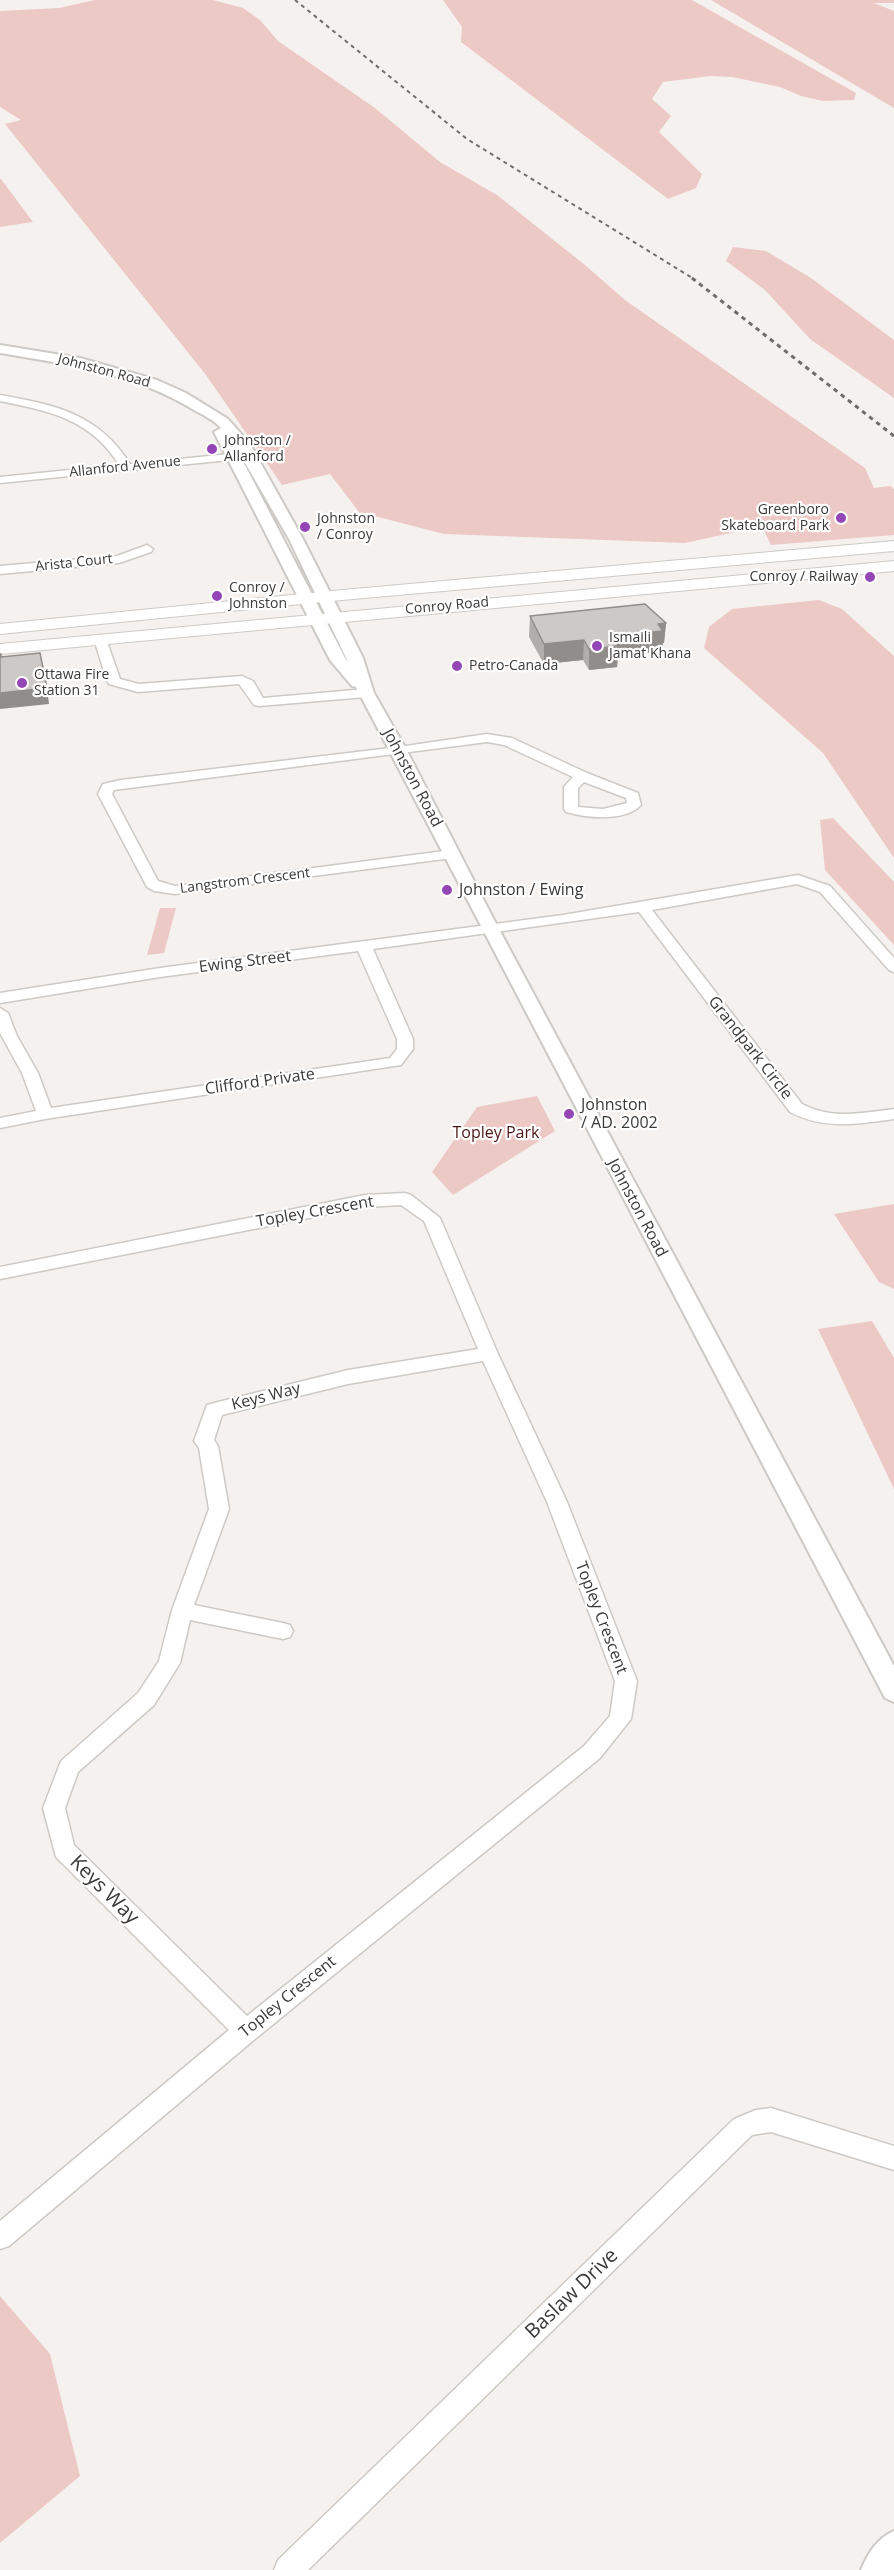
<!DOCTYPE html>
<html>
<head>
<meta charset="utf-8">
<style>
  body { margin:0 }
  canvas { display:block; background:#f5f1ee }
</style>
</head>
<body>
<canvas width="894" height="2570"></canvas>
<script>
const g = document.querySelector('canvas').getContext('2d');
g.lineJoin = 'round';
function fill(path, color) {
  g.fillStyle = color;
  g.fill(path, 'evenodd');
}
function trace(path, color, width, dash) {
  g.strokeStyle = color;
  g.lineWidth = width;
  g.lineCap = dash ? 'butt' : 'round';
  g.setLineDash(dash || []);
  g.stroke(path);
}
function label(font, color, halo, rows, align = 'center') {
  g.font = font + ' "Open Sans",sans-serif';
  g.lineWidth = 4.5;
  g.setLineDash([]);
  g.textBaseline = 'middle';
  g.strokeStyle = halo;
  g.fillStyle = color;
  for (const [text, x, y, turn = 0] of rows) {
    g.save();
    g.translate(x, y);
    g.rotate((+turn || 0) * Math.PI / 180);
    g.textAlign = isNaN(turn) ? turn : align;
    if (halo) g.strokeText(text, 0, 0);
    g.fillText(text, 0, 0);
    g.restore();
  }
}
fill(new Path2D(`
  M95,0H213L243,8L260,20L278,41L375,108L440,162L497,195L585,265L625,300L865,468L874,488L890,486L894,489V535L771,545L758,518L749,529L685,543L444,534L359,512L330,474L282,485L206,375L5,124L21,120L0,107V11L59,8Z
  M443,0H692L856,93L854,100L823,101L801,96L780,87L732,77L710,76L663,82L652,99L671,116L659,132L702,174L696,188L668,199L461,42L462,27Z
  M711,0H894V3H874L894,11V108Z
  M0,179H1L33,222L0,227Z
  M733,247L766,251L811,278L894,340V398L810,339L765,290L726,261Z
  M819,600L842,609L894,656V858L823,753L704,648L709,627L732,609Z
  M833,818L894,882V945L825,870L820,820Z
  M160,908H176L164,953L147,955Z
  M537,1096L555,1131L453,1195L432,1172L477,1107Z
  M894,1204V1289L879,1282L834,1214Z
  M872,1321L894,1358V1489L818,1329Z
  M0,2296L50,2354L80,2476L0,2543Z`), '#edc9c6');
const minor = new Path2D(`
  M0,395C55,405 98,413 130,464L249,452L255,455L249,458L0,483V477L119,465C91,419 49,411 0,401Z
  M147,545L153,549L151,552L119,563L0,574V566L117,556Z
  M100,635L106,639L120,679L139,684L242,676L253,681L263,698L366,689L373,693L366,697L259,706L254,705L239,684L138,692L109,684L107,681L94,639Z
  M487,734L512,738L587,773L638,793L641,805C625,822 587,818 566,812L564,809V787L573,777L504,745L487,742L114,790L112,794L158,881L175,886L452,850L459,854L452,858L175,894L154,891L147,887L98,794L103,784L121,780L399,747ZM584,782L626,798L627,803L603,809L578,807V788Z
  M798,875L830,886L894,958V972L889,970L820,892L797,884L652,910L802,1104C832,1120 862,1113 894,1109V1119C857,1124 824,1130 790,1112L639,912L373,949L413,1039V1049L401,1065L45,1119L0,1128V1118L36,1111L22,1073L0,1033V1008L8,1013L17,1036L38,1073L51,1108L390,1058L397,1049V1039L358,951L160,977L0,1003V993L160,968L563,915Z
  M405,1193L411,1195L440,1218L498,1354L567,1502L637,1681L631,1719L600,1758L255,2039L9,2246L0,2249V2221L229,2030L56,1857L43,1808L61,1761L138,1693L159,1661L172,1610L209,1509L199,1448L194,1441L207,1405L214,1403L348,1370L478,1349L424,1221L401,1205L365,1207L0,1279V1267L365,1195ZM483,1361L547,1502L615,1681L610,1716L584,1746L247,2016L74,1845L65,1808L78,1772L154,1705L180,1663L190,1620L283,1639L290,1637L293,1631L290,1625L283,1623L194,1605L229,1509L218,1446L214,1440L222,1415L348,1384Z
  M771,2108L894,2146V2170L771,2132L752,2135L308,2570H274L278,2560L734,2119L756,2110Z`);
const tertiary = new Path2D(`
  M0,345L80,358L157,380L186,393L228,419L250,444L303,539L363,658L374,693L407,751L493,918L894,1666V1702L885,1698L356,687L352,686L330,660L214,432L221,428C214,420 203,415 194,410C136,374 67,364 0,353ZM232,440L289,539L348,662L345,658Z
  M894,2531V2570H861C868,2553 877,2538 894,2531Z`);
const secondary = new Path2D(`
  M894,541V551L342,600L0,634V624L342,590Z
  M894,561V571L0,654V644Z`);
trace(minor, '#cdcac6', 3);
trace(tertiary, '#cdcac6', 4);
trace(secondary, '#cdcac6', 2);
fill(minor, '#fff');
fill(tertiary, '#fff');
fill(secondary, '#fff');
trace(new Path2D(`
  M295,0L467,139L694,279`), '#6f6d6c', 2, [4, 4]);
trace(new Path2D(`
  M692,278L894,436`), '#6f6d6c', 3, [4.5, 4.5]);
fill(new Path2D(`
  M530,616L666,623L664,643H663L662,651L618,656L617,667L589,670L583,660L544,664L529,637Z`), '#b0adab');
fill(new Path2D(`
  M666,623L664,643H663L662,651L618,656L617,667L589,670V649L612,636Z
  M584,640L583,660L544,664V644Z
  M47,688L49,704L0,709V693Z`), '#908d8b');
const building = new Path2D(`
  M645,604L666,623L658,624L663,631L612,636L618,646L589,649L584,640L544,644L530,616Z
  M40,653L47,688L0,693V654H1V657Z`);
fill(building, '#cdc9c7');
trace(building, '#908d8b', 1.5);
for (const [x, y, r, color] of [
  [212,449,6,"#9546b6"],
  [841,518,6,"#9546b6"],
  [305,527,6,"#9546b6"],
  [870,577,6,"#9546b6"],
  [217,596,6,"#9546b6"],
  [597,646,6,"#9546b6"],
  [457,666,6,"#9546b6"],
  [22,683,6,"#9546b6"],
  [447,890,6,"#9546b6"],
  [569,1114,6,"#9546b6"]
]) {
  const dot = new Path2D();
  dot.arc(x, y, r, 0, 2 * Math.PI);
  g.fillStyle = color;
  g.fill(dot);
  trace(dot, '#fff', 2);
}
label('14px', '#3b3a39', '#fff', [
  ["Johnston Road",104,371,15],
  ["Allanford Avenue",125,467,-6],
  ["Arista Court",74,563,-6],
  ["Conroy Road",447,606,-5],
  ["Langstrom Crescent",245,881,-7]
]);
label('14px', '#3b3a39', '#fff', [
  ["Johnston /",224,441],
  ["Allanford",224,457],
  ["Greenboro",829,510,"right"],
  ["Skateboard Park",829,526,"right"],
  ["Johnston",317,519],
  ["/ Conroy",317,535],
  ["Conroy / Railway",858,577,"right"],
  ["Conroy /",229,588],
  ["Johnston",229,604],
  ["Ismaili",609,638],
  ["Jamat Khana",609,654],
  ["Petro-Canada",469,666],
  ["Ottawa Fire",34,675],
  ["Station 31",34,691]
], 'left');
label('16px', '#3b3a39', '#fff', [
  ["Johnston Road",412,778,62],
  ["Ewing Street",245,962,-7],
  ["Grandpark Circle",750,1048,52],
  ["Clifford Private",260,1082,-8],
  ["Johnston Road",637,1208,62],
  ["Topley Crescent",315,1212,-10],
  ["Keys Way",266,1397,-14],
  ["Topley Crescent",601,1618,69],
  ["Topley Crescent",288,1997,-39]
]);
label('16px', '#3b3a39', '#fff', [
  ["Johnston / Ewing",459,890],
  ["Johnston",581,1105],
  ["/ AD. 2002",581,1123]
], 'left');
label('16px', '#4a1616', '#fff', [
  ["Topley Park",496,1133]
]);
label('20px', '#3b3a39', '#fff', [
  ["Keys Way",104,1890,45],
  ["Baslaw Drive",572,2294,-44]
]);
</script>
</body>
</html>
